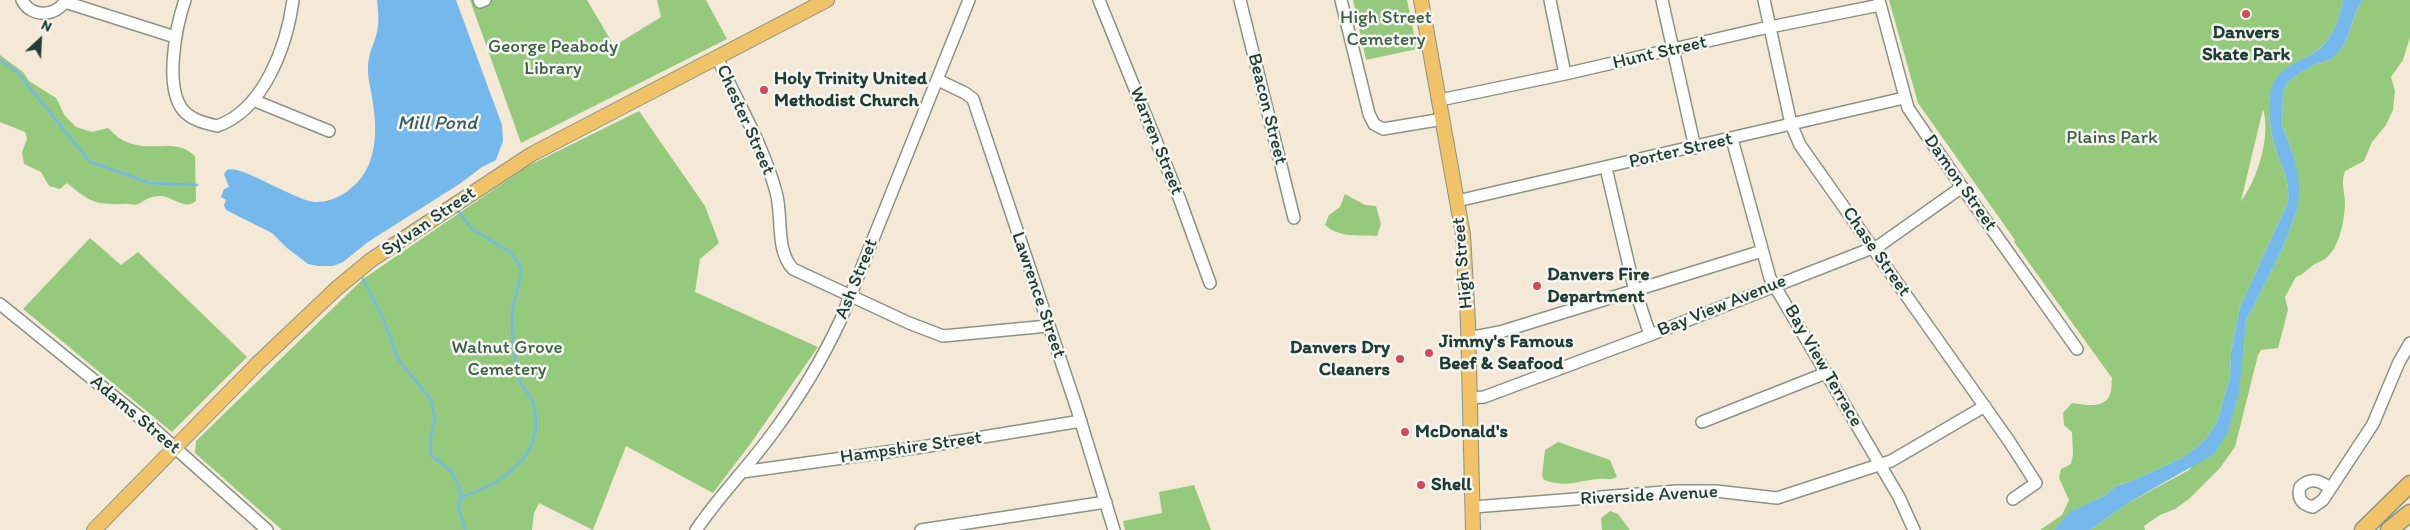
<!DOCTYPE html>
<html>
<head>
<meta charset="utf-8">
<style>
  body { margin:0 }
  #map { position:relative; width:2410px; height:530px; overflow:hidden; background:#f4e9d7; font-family:Itim,sans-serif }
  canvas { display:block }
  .north { position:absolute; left:15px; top:15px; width:50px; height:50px; -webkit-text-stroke:4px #f6f6f2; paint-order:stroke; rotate:25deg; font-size:14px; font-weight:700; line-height:20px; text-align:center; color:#1f3d34 }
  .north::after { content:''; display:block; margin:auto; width:18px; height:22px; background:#1f3d34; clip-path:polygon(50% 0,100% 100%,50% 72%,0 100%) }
</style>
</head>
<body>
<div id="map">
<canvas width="2410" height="530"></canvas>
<div class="north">N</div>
</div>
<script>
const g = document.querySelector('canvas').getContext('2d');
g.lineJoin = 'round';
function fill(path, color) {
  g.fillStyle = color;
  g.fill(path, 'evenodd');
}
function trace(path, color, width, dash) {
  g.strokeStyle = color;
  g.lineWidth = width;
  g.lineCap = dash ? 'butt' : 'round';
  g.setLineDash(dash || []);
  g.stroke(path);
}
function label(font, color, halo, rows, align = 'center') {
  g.font = font + ' Itim,sans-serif';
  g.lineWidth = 5;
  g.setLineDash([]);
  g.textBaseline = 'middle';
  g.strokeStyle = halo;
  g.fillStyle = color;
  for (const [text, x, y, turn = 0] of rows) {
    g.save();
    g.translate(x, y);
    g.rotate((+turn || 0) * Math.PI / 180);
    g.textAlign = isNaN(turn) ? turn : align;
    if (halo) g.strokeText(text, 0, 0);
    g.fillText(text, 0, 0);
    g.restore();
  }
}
fill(new Path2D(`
  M470,0H587L614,46L661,17L657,0H706L727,39L521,143Z
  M1353,0H1407L1417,49L1366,60Z
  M1889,0H2343C2340,15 2336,30 2326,42C2310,61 2275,64 2270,95C2267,109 2271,134 2275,147C2282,169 2290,178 2288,202L2240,307L2231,352L2230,377L2217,422L2204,441L2184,457L2132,481L2116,486L2106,495L2081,507L2054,530H2040L2062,515L2069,500L2059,478L2061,469L2071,464L2073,454L2072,432L2064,425L2063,413L2072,403C2086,405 2107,410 2111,391C2112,386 2111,383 2112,378L2014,242L2015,240L1918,103ZM2263,109C2271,135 2258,179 2241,201Z
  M2363,0H2410V37L2403,60L2391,77L2395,91L2393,110L2386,125L2372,142L2364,161L2345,171C2341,182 2344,190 2345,201C2345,218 2340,248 2325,259C2322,261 2318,262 2315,264C2307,269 2305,274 2296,277L2285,297L2288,310L2278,348L2261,350L2258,355L2235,447L2220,468L2189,499L2175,509L2160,515L2144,526L2145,530H2090L2128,503L2189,470L2236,405L2246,321L2281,252L2298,208L2295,160L2282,125L2283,93L2287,83L2298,74L2314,65L2332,59L2345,44L2357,9Z
  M0,55L23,72L29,81L56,98L65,116L76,127L92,132L108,128C113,133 120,140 127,142C153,153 175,137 195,156L196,201C184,211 173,196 160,196C150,196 146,200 138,204C134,206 127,203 123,204C94,205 89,201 67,183L60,189L49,186L41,172L24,164L22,152L27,139L25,132L0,122Z
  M639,111L705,206L719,243L700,259L695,292L818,347L751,443L713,493L626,446L593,530L539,503L534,513L532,530H282L195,453L196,441L363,279L528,166Z
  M1345,194L1365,205L1376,206L1381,224L1377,236C1359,235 1339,238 1325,225L1329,215L1340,207Z
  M90,238L121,265L138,252L247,357L172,432L23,309Z
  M1558,442L1610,460L1617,477C1610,481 1606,478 1598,479C1577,481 1567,488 1544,480L1542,476L1545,450Z
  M1194,485L1211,530H1125L1123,521L1162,513L1159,492Z
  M1610,511L1618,514L1630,530H1602L1601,518Z`), '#95ca7c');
fill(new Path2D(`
  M377,0H456L502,125L503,141L496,160L482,167L461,183L368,242L343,262L333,266H318L308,264L287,248L272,233L226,210L224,205L226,200L221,197L224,189L229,187L224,174L227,170C240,164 294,200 314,202C326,203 340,197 349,190C376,170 378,135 373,104C372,93 368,81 368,70C368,50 376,43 378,26C379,18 378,9 377,0Z
  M2343,0H2363L2357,9L2345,44L2332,59L2314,65L2298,74L2287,83L2283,93L2282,125L2295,160L2299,184L2298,208L2281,252L2246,321L2239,393L2228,432L2214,454L2128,503L2090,530H2054L2070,512L2106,495L2116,486L2132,481L2184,457L2204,441L2217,422L2230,377L2231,352L2240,307L2288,202C2290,178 2282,169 2275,147C2271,134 2267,109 2270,95C2275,61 2309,63 2326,42C2336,30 2340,14 2343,0Z`), '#75b8eb');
trace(new Path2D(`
  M0,60L17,72L90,162L150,183L197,185
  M459,212L472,229L510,252L521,267C522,285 510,301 512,323C513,339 514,361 518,376C520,387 530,392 533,403C547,455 504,483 461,497
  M363,279L383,318L398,359L431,400L435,418L430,440L431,455L451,471L459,486L461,497L458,506L465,530`), '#75b8eb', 2.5);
const minor = new Path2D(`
  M22,0C31,18 56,17 66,0
  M185,0C176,26 164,87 183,110C191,120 205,123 217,126C264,110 287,45 293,0
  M479,0L480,2L485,0
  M1099,0L1180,200L1210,283
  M1240,0L1294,218
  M1341,0L1369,114L1374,124L1383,129L1443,119
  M1550,0L1565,74
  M1662,0L1695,148
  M1764,0L1791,124L1800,145L2009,441L2036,483L2013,499
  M1879,0L1908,108L1962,187L2077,349
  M65,2L175,37
  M717,57C737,102 763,144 776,192C783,216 775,250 793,269L909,323L943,336L1048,326
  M938,80L965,93L973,99L1076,406L1114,530
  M253,100L329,131
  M1440,100L1565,74L1760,29L1880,5
  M1732,139L1770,278L1899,497L1914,530
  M1606,168L1633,283L1650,335
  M1457,201L1904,98
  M0,304L154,429L267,530
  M1468,338L1500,332L1762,251
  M1470,398L1484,397L1650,335L1880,245L1962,187
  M1702,422L1826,373
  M742,472L922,447L1081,421
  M2330,488C2319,480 2310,477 2300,487C2297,498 2302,505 2313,507L2323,500L2373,424L2399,362L2410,343
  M1473,507L1677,491H1716L1777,498L1891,461L1985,406
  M696,530C719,496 748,467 772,434C799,398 822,360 841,319L969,0
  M921,530L1106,502`);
const major = new Path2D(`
  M1421,0L1463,235L1468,323L1473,530
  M94,530L258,363L336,289L371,260L532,154L827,0`);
const highway = new Path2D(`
  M2363,530L2410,484
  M2389,530L2410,513`);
trace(minor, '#8a9386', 14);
trace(major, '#8a9386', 16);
trace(highway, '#8a9386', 19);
trace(minor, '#fff', 11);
trace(major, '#f1c369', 14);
trace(highway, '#f1c369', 16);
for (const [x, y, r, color] of [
  [2246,14,5,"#d1495b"],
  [764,90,5,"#d1495b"],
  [1537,286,5,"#d1495b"],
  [1429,353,5,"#d1495b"],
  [1400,359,5,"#d1495b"],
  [1405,432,5,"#d1495b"],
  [1421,485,5,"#d1495b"]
]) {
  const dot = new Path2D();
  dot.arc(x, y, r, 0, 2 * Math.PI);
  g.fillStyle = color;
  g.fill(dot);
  trace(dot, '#f6f6f2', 2);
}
label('19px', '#3c6046', '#f6f6f2', [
  ["High Street",1386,18],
  ["Cemetery",1386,40],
  ["George Peabody",553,47],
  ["Library",553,69],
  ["Plains Park",2112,138],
  ["Walnut Grove",507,348],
  ["Cemetery",507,370]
]);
label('bold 19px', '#1f3d34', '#f6f6f2', [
  ["Danvers",2246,33,"center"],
  ["Skate Park",2246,55,"center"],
  ["Holy Trinity United",774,79],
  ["Methodist Church",774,101],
  ["Danvers Fire",1547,275],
  ["Department",1547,297],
  ["Jimmy's Famous",1439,342],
  ["Beef & Seafood",1439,364],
  ["Danvers Dry",1390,348,"right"],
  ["Cleaners",1390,370,"right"],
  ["McDonald's",1415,432],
  ["Shell",1431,485]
], 'left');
label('19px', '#1f3d34', '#f6f6f2', [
  ["Hunt Street",1660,53,-13],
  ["Beacon Street",1267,109,76],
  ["Chester Street",745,120,66],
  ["Warren Street",1156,141,68],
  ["Porter Street",1681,151,-13],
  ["Damon Street",1960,183,55],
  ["Sylvan Street",429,222,-34],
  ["Chase Street",1876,252,55],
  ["High Street",1463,263,-95],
  ["Ash Street",857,279,-68],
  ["Lawrence Street",1038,295,71],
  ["Bay View Avenue",1722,306,-22],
  ["Bay View Terrace",1823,366,60],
  ["Adams Street",135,415,40],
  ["Hampshire Street",911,448,-8],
  ["Riverside Avenue",1649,496,-3]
]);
label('italic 20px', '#345c62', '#f6f6f2', [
  ["Mill Pond",437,124]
]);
</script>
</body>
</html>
